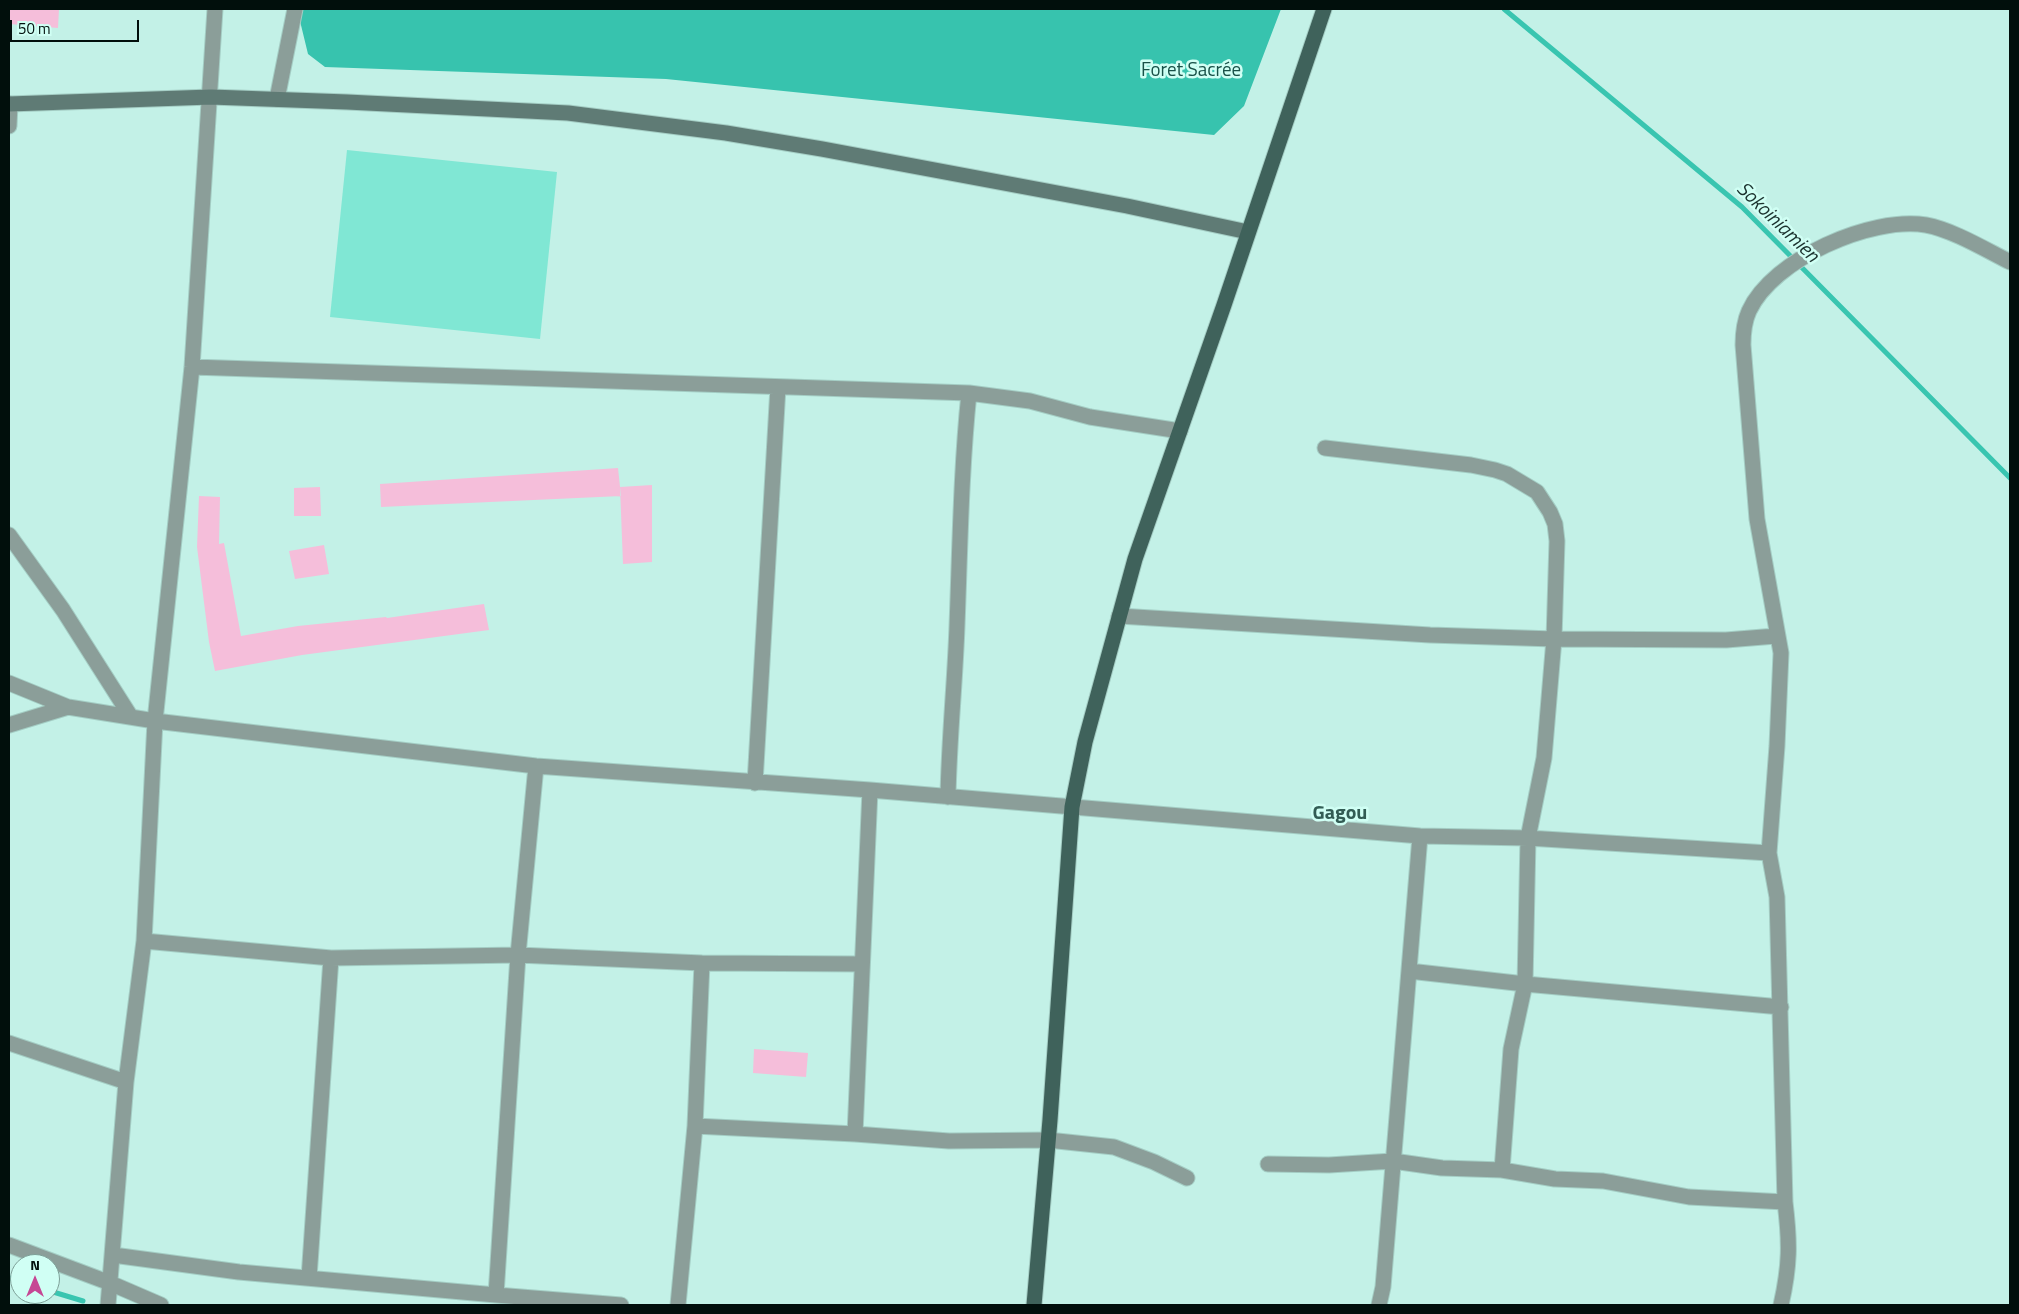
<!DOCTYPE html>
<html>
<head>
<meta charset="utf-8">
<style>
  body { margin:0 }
  #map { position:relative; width:2019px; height:1314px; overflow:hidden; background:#c3f1e7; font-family:"Titillium Web",sans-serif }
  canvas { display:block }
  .frame { position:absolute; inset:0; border:10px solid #010f0c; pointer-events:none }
  .north { position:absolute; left:10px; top:1254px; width:50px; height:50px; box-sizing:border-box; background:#d0fff4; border:1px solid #7d9f97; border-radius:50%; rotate:0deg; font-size:14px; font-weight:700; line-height:20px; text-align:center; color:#010f0c }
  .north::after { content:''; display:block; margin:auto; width:18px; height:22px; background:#c64794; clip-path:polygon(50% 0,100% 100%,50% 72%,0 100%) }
  .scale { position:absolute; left:10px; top:20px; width:129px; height:22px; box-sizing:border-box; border:2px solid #010f0c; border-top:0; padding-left:6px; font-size:15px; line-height:18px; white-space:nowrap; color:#010f0c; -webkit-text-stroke:4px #d0fff4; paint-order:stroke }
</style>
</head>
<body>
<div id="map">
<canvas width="2019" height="1314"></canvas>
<div class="frame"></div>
<div class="north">N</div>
<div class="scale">50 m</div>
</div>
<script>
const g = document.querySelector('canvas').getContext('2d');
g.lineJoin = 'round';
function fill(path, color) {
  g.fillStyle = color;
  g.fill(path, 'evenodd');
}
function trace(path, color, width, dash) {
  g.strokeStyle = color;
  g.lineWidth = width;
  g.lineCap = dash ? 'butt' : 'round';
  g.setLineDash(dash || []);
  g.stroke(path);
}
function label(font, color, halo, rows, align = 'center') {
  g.font = font + ' "Titillium Web",sans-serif';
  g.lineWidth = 5;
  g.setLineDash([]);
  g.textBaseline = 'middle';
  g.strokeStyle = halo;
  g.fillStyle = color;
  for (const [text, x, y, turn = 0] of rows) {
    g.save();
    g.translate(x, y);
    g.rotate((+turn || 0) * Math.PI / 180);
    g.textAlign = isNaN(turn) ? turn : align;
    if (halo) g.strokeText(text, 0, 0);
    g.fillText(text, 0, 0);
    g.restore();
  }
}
fill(new Path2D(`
  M347,150L557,172L540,339L330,317Z`), '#80e7d4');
fill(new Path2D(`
  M302,9H1281L1244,106L1214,135L666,79L325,67L308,54L300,21Z`), '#37c3ae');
trace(new Path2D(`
  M1504,9L1742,207L2010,478
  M9,1278L20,1281
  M50,1291L83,1301`), '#39c5b0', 5);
fill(new Path2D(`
  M9,9H59L58,28L9,24Z
  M618,468L621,496L381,507L380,484Z
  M652,485V562L623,564L620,487Z
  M320,487L321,516H294V488Z
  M199,496L220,497L219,544L224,543L241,636L298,626L386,617L387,618L484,604L489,630L302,655L215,671L209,642L197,547Z
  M324,545L329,574L295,579L289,551Z
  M754,1049L808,1053L806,1077L753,1073Z`), '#f5beda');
const street = new Path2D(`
  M277,99L295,9
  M9,126L10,104
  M192,367L969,393L1030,401L1090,417L1180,431
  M9,535L63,610L131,717
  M1119,616L1430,635L1554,639L1726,640L1776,636
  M9,683L68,707L155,721L536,766L870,790L1420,836L1528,838L1769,853
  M9,725L68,707
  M755,783L778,387
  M948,797C949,740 955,683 957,626C960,548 961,470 969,393
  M144,941L331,958L518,955L702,963L862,964
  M1409,971L1525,984L1781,1007
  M9,1043L126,1082
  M695,1126L855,1134L949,1141L1048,1140L1114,1147L1154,1162L1187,1178
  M855,1134L870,790
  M1268,1164L1329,1165L1393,1161L1442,1168L1502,1170L1511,1049L1525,984L1528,838L1544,758L1554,639L1557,541L1555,524L1550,512L1537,492L1507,474L1495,470L1471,465L1325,448
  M1502,1170L1555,1179L1603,1181L1689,1197L1785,1202
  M9,1245L110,1283L161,1305
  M113,1255L239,1272L496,1295L518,955L536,766
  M309,1278L331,958
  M496,1295L621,1305
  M108,1305L126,1082L144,941L155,721L192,367L215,9
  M678,1305L695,1126L702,963
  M1379,1305L1383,1287L1420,836
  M1781,1305C1790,1265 1790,1243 1785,1202L1777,897L1769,853L1777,746L1781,653L1757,519L1743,345C1743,333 1744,322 1749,311C1773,259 1871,216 1926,225C1953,230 1986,250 2010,262`);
const secondary = new Path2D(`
  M9,104L211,97L347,102L568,113L726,133L822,149L1127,206L1248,232`);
const primary = new Path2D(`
  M1034,1305L1050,1120L1072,807L1085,742L1135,559L1224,305L1324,9`);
trace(street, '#a4cdc4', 17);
trace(secondary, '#a4cdc4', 17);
trace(primary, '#a4cdc4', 17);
trace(street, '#8b9e99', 15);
trace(secondary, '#5f7b75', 15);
trace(primary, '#3f625b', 15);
label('19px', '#185148', '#d0fff4', [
  ["Foret Sacrée",1191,71]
]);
label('italic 20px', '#1b322e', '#d0fff4', [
  ["Sokoiniamien",1777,223,44]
]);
label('bold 20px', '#325c54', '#d0fff4', [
  ["Gagou",1340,814]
]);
</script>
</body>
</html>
